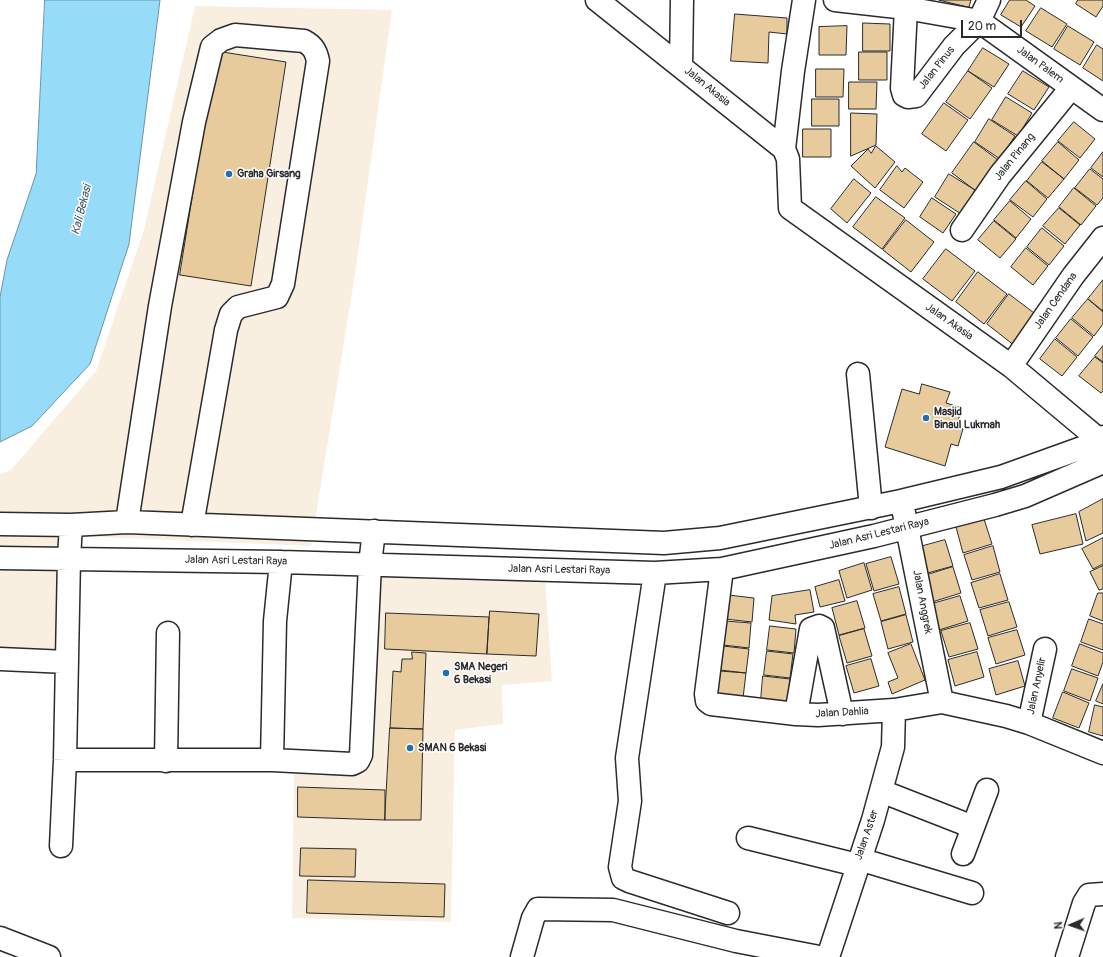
<!DOCTYPE html>
<html>
<head>
<meta charset="utf-8">
<style>
  body { margin:0 }
  #map { position:relative; width:1103px; height:957px; overflow:hidden; background:#fff; font-family:Pangolin,sans-serif }
  canvas { display:block }
  .north { position:absolute; left:1051px; top:905px; width:40px; height:40px; -webkit-text-stroke:3px #fff; paint-order:stroke; rotate:268deg; font-size:11px; font-weight:700; line-height:16px; text-align:center; color:#2b2b2b }
  .north::after { content:''; display:block; margin:auto; width:14px; height:18px; background:#2b2b2b; clip-path:polygon(50% 0,100% 100%,50% 72%,0 100%) }
  .scale { position:absolute; left:961px; top:20px; width:61px; height:18px; box-sizing:border-box; border:2px solid #2b2b2b; border-top:0; padding-left:5px; font-size:12px; line-height:14px; white-space:nowrap; color:#2b2b2b; -webkit-text-stroke:3px #fff; paint-order:stroke }
</style>
</head>
<body>
<div id="map">
<canvas width="1103" height="957"></canvas>
<div class="north">N</div>
<div class="scale">20 m</div>
</div>
<script>
const g = document.querySelector('canvas').getContext('2d');
g.lineJoin = 'round';
function fill(path, color) {
  g.fillStyle = color;
  g.fill(path, 'evenodd');
}
function trace(path, color, width, dash) {
  g.strokeStyle = color;
  g.lineWidth = width;
  g.lineCap = dash ? 'butt' : 'round';
  g.setLineDash(dash || []);
  g.stroke(path);
}
function label(font, color, halo, rows, align = 'center') {
  g.font = font + ' Pangolin,sans-serif';
  g.lineWidth = 3;
  g.setLineDash([]);
  g.textBaseline = 'middle';
  g.strokeStyle = halo;
  g.fillStyle = color;
  for (const [text, x, y, turn = 0] of rows) {
    g.save();
    g.translate(x, y);
    g.rotate((+turn || 0) * Math.PI / 180);
    g.textAlign = isNaN(turn) ? turn : align;
    if (halo) g.strokeText(text, 0, 0);
    g.fillText(text, 0, 0);
    g.restore();
  }
}
fill(new Path2D(`
  M195,6L392,10L355,274L311,546L75,536L70,670L0,668V473L10,471L96,371L144,230Z
  M377,570L545,575L552,681L502,685L503,724L455,730L451,922L292,918L294,768L363,766Z`), '#f8efe1');
const water = new Path2D(`
  M45,0H160L129,244L90,364L32,426L0,442V297L7,260L36,174Z`);
fill(water, '#96dcf8');
trace(water, '#6b95a6', 1);
const building = new Path2D(`
  M939,0H971L969,7Z
  M1010,0H1026L1035,6L1021,27L1001,15Z
  M1078,0H1103V6L1096,17L1076,4Z
  M1041,8L1067,24L1052,47L1026,31Z
  M735,14L787,18V34L769,32L768,63L731,61Z
  M863,23L890,24V51H863Z
  M847,26L846,55H819V27Z
  M1068,26L1094,42L1080,65L1054,49Z
  M1097,45L1103,49V81L1083,68Z
  M983,48L1009,64L994,87L968,71Z
  M216,51L286,62L251,286L180,275Z
  M859,52H887V80H859Z
  M816,69H844L843,97H816Z
  M968,71L992,88L970,119L946,102Z
  M1023,71L1049,87L1034,110L1008,94Z
  M849,82H877L876,109H849Z
  M1006,97L1032,113L1018,136L992,120Z
  M812,99H839V126H812Z
  M944,103L968,120L946,151L922,134Z
  M851,113L877,114L876,145L851,156Z
  M989,119L1015,136L1000,159L975,142Z
  M1074,122L1095,139L1080,158L1058,141Z
  M803,129H831V157H803Z
  M974,142L998,160L976,191L952,173Z
  M1058,142L1079,160L1064,179L1042,161Z
  M876,146L895,162L875,188L851,166L868,149L871,153Z
  M1103,152V177L1091,168Z
  M1042,162L1064,179L1048,198L1027,181Z
  M897,166L902,172L905,168L923,182L904,208L880,190Z
  M1090,169L1103,179V198L1097,205L1075,188Z
  M949,174L975,190L961,214L935,197Z
  M854,179L871,193L847,223L831,209Z
  M1026,181L1047,199L1033,217L1010,200Z
  M1074,188L1096,206L1081,225L1059,207Z
  M876,197L905,218L882,249L853,227Z
  M932,198L956,214L943,233L920,217Z
  M1010,201L1031,219L1016,238L994,220Z
  M1059,208L1080,225L1065,244L1043,226Z
  M906,220L934,242L911,272L883,250Z
  M994,221L1016,239L1000,258L978,240Z
  M1042,228L1064,246L1049,265L1027,247Z
  M1026,248L1048,266L1033,285L1011,267Z
  M946,249L975,271L952,301L923,279Z
  M978,272L1007,294L984,324L956,302Z
  M1103,280V311L1088,299Z
  M1009,294L1038,316L1015,346L987,324Z
  M1088,299L1103,312V324L1094,336L1072,318Z
  M1071,319L1093,337L1078,356L1056,338Z
  M1055,339L1077,357L1062,376L1040,359Z
  M1103,346V362L1095,356Z
  M1095,357L1103,363V391L1101,393L1079,376Z
  M922,384L950,392L946,403L962,408L956,427L963,429L958,446L951,444L945,466L885,447L902,389L919,394Z
  M1103,499V533L1086,541L1079,512Z
  M1076,514L1083,544L1040,554L1032,525Z
  M984,519L992,544L963,553L956,527Z
  M1103,538V564L1093,569L1082,549Z
  M945,540L953,566L924,574L916,548Z
  M993,546L1000,572L972,580L964,555Z
  M891,557L899,584L874,591L866,564Z
  M864,563L872,590L847,598L839,571Z
  M1103,566V589L1099,590L1090,572Z
  M953,567L961,593L932,602L924,576Z
  M1000,574L1008,600L979,608L971,583Z
  M839,580L845,601L820,607L815,587Z
  M899,587L906,614L881,621L873,594Z
  M810,590L814,612L795,615L796,624L769,620L772,596Z
  M1098,593H1103V621L1090,616Z
  M728,595L754,598L752,622L725,619Z
  M960,596L968,621L939,630L932,604Z
  M857,601L865,628L839,635L832,608Z
  M1009,602L1017,627L988,636L980,610Z
  M490,611L539,614L536,656L487,654Z
  M386,613L489,617L487,654L385,649Z
  M906,615L913,642L888,649L881,622Z
  M1089,619L1103,624V650L1081,642Z
  M725,621L751,623L749,648L723,645Z
  M970,623L978,649L949,657L941,631Z
  M770,626L796,629L794,653L767,650Z
  M864,629L872,656L847,663L839,636Z
  M1017,630L1025,655L996,664L988,638Z
  M911,644L925,680L892,694L888,682L898,678L888,653Z
  M1080,644L1103,653V662L1098,676L1072,666Z
  M723,646L749,649L746,673L720,670Z
  M767,651L793,654L790,678L764,675Z
  M412,652L426,653L423,729L390,728L393,671L401,672L402,659H412Z
  M977,652L984,677L955,686L948,660Z
  M871,659L879,686L854,693L846,666Z
  M1018,661L1025,686L996,695L989,669Z
  M1072,669L1098,678L1090,701L1064,691Z
  M720,671L746,673L743,698L717,695Z
  M763,676L790,679L787,703L761,700Z
  M1103,684V704L1096,701Z
  M1063,692L1089,703L1079,728L1053,718Z
  M1095,705L1103,707V736L1089,732Z
  M390,728L423,729L421,820H385Z
  M298,787L385,790V820L298,817Z
  M301,848L356,849L355,877L300,876Z
  M308,880L445,884L444,917L307,913Z`);
fill(building, '#e8cb9c');
trace(building, '#2b2b2b', 1);
const minor = new Path2D(`
  M597,0L784,149
  M804,0L793,71L784,149L788,159L790,208L1011,366L1103,443
  M835,0L906,8L979,21L1103,110
  M906,8L902,88L904,95L908,97L916,96L954,46L979,21L989,0
  M681,66L682,0
  M962,230L1000,175L1071,88
  M1011,366L1073,276L1103,238
  M858,374L871,508
  M904,513L942,702
  M127,522L160,306L194,122L212,47L221,40L235,35L304,41C313,46 316,51 318,61L283,284L277,297L238,307L231,314L226,330L192,525
  M0,524L71,525L127,522L664,543L720,538L901,501L1001,477L1090,445L1103,437
  M0,558L281,562L655,573L722,569L874,536L995,505L1025,496L1103,462
  M722,569L706,694L707,701L711,704L796,714L818,715L894,710L942,702L1006,716L1029,723L1103,753
  M655,573L627,758L630,801L620,867L623,878L629,881L728,913
  M0,659L67,662
  M796,714L811,629L819,626L823,628L842,714
  M1029,723L1045,649
  M65,760H272L352,764L358,761L361,755L370,564L374,531
  M272,760L275,621L281,562
  M166,761L168,633
  M881,791L973,827
  M748,838L857,865
  M61,846L65,760L69,558L71,525
  M963,854L987,790
  M859,859L972,893
  M0,938L49,957
  M522,957L533,918L538,909L613,910L736,941L819,957
  M828,957L873,820L893,747L894,710
  M1067,957L1084,903L1089,895L1103,894`);
trace(minor, '#2b2b2b', 25);
trace(minor, '#fff', 22);
for (const [x, y, r, color] of [
  [229,174,4,"#1f6fb2"],
  [926,418,4,"#1f6fb2"],
  [446,673,4,"#1f6fb2"],
  [410,748,4,"#1f6fb2"]
]) {
  const dot = new Path2D();
  dot.arc(x, y, r, 0, 2 * Math.PI);
  g.fillStyle = color;
  g.fill(dot);
  trace(dot, '#fff', 1.5);
}
label('11px', '#2b2b2b', '#fff', [
  ["Jalan Palem",1040,65,36],
  ["Jalan Pinus",937,68,-52],
  ["Jalan Akasia",707,87,39],
  ["Jalan Pinang",1015,157,-51],
  ["Jalan Cendana",1056,301,-55],
  ["Jalan Akasia",949,322,35],
  ["Jalan Asri Lestari Raya",879,534,-14],
  ["Jalan Asri Lestari Raya",236,561,1],
  ["Jalan Asri Lestari Raya",559,570,1],
  ["Jalan Anggrek",922,602,79],
  ["Jalan Anyelir",1037,686,-78],
  ["Jalan Dahlia",842,713,-3],
  ["Jalan Aster",867,835,-71]
]);
label('bold 11px', '#2b2b2b', '#fff', [
  ["Graha Girsang",237,174],
  ["Masjid",934,412],
  ["Binaul Lukmah",934,425],
  ["SMA Negeri",454,667],
  ["6 Bekasi",454,680],
  ["SMAN 6 Bekasi",418,748]
], 'left');
label('italic 12px', '#4b6068', '#fff', [
  ["Kali Bekasi",82,210,-76]
]);
</script>
</body>
</html>
